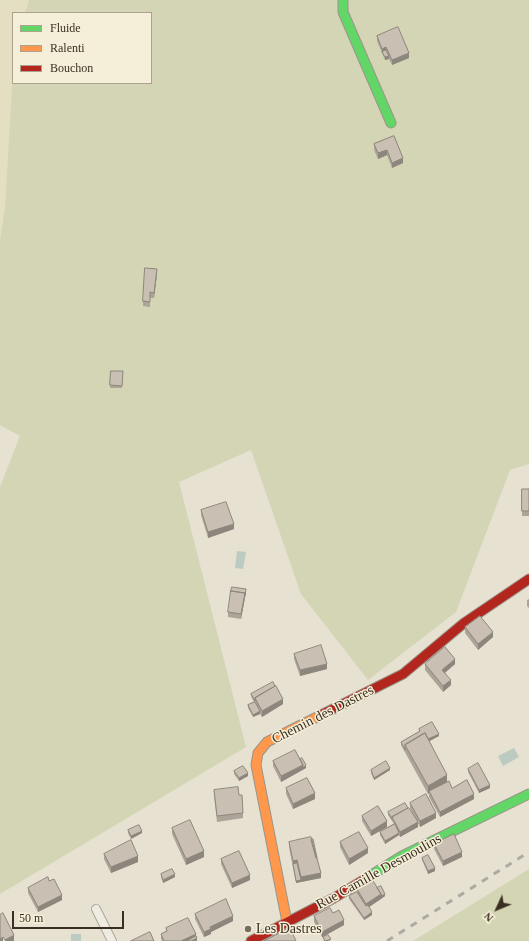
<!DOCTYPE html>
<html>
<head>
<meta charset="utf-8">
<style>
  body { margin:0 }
  #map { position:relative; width:529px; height:941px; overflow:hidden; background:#e6e1d1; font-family:"Times New Roman",serif }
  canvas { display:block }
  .legend { position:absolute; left:12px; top:12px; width:140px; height:72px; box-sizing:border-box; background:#f5eed8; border:1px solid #aba28f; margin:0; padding:5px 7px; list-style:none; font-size:12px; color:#3b2f21 }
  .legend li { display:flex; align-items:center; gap:8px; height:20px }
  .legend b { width:20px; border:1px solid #aba28f }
  .north { position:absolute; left:477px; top:889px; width:40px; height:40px; -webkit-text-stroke:3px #f5eed8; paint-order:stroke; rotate:226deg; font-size:11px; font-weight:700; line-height:16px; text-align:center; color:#3b2f21 }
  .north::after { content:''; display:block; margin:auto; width:14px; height:18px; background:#3b2f21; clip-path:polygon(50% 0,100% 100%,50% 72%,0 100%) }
  .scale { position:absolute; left:12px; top:911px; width:112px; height:18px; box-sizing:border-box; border:2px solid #3b2f21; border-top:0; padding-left:5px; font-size:12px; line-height:14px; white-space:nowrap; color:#3b2f21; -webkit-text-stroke:3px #f5eed8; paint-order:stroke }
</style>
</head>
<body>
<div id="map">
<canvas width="529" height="941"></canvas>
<ul class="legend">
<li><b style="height:5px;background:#63d668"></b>Fluide</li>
<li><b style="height:5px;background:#ff974d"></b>Ralenti</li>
<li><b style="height:5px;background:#b3261e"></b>Bouchon</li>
</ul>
<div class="north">N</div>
<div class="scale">50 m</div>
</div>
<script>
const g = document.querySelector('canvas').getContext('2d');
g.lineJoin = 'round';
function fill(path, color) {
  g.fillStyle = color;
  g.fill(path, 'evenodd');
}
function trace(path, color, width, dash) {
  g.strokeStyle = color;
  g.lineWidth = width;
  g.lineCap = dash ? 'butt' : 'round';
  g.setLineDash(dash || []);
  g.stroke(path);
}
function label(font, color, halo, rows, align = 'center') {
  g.font = font + ' "Times New Roman",serif';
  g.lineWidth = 3;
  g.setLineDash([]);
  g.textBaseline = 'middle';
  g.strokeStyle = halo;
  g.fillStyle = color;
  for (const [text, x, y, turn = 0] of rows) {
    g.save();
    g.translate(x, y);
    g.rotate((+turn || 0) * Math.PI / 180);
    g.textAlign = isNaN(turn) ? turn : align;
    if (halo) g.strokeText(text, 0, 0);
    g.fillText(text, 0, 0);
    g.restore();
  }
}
fill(new Path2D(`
  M0,0H29L25,13H13V71L5,206L0,240Z`), '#e4dfc3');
fill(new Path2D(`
  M29,0H529V464L510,470L456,612L368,680L301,594L251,450L179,482L246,747L0,894V487L20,436L0,425V240L5,206L13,71V83H151V13H25Z
  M529,869V941H413Z`), '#d3d5b4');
fill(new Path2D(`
  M237,551L246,552L243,569L235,568Z
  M514,748L519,757L503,766L498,756Z
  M71,934H81V941H71Z`), '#bccbc2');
const lane = new Path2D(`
  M96,909L112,941`);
const fast = new Path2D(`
  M343,0V12L391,123
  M370,876L402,856L529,794`);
const slow = new Path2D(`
  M287,922L256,765L258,753L267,742L321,715`);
const jam = new Path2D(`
  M321,715L403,674L464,623L529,579
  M251,941L334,898L370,876`);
trace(lane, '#aca699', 10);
trace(fast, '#9b958a', 11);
trace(slow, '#9b958a', 11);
trace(jam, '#9b958a', 11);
trace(lane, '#eeebe2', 8);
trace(fast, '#63d668', 9);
trace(slow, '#ff974d', 9);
trace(jam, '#b3261e', 9);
trace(new Path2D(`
  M387,941L529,852`), '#adaaa2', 3, [7, 7]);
fill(new Path2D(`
  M377,36L409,58L392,65L389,59L385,60L377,41Z
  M394,136L403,163L392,168L387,155L378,159L374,150V144Z
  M157,274L154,298H150V307L143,306V301Z
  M111,371H123L122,388H110Z
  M522,489H529V516H522Z
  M201,510L234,529L208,538L201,515Z
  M246,592L241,619L228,617V612Z
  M529,599V608L527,606V600Z
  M465,627L493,637L478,650L465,633Z
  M294,654L327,669L300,676L294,659Z
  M425,664H455L445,673L451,685L443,692L425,670Z
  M251,694L283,704L262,717L260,714L253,717L248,708V705L254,702L251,696Z
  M419,729L439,736L429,741L447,782L452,788L474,799L440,817L429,797V793L428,794L401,745V742L419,732Z
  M300,759L306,768L281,782L273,766V761Z
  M468,769L490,788L479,793L468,772Z
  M371,770H390L374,780L371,773Z
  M234,771L248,776L239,781L234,774Z
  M286,788L315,799L293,809L286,794Z
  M214,790L239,795L243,813V818L217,822L214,795Z
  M410,803L436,818L420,827L410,808Z
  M388,812L418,827L400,837L399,835L385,844L380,835V832L394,824L388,815Z
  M362,816L387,827L371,836L362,821Z
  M172,828L204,857L186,865L172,834Z
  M128,830L142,833L131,839L128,833Z
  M311,840L317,859L321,878L296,883L289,847V842Z
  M340,842L368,853L349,865L340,847Z
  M434,844L462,857L443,866L434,849Z
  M104,854L138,862L111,873L104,859Z
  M422,858L435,871L428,874L422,860Z
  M221,859L250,880L232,888L221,864Z
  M161,874L175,877L163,883L161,877Z
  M49,881L62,900L38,912L28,893V888Z
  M377,888L385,896L369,907L372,915L364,920L349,899V896L357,892V889Z
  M333,913L344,925L323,937L331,941H324L323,937H322L314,922V916Z
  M195,914L233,921L211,932V934L204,937L195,919Z
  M166,928L196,936L197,941H162L161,939V934L166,931Z`), '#ada499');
fill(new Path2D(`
  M386,47V53L382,52V54V49Z
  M409,53V58L392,65V60Z
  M389,56V59L385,60V57Z
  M387,150V155L378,159V153Z
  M403,158V163L392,168V163Z
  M157,269V274L154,298V293Z
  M234,524V529L208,538V532Z
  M246,589L245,598L241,619V614Z
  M493,632V637L478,650V644Z
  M455,659V664L442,675V670Z
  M327,664V669L300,676V670Z
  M451,680V685L443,692V686Z
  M283,699V704L262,717V711Z
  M260,711V714L253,717V715Z
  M439,734V736L426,743V740Z
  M303,765H306V768L281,782V776Z
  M390,768V770L374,780V778Z
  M248,773V776L239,781V778Z
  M447,775V783L429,791V793L428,794V786Z
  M490,785V788L479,793V790Z
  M315,793V799L293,809V804Z
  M474,794V799L440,817V812Z
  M436,813V818L420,827V821Z
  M387,821V827L371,836V831Z
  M418,822V827L400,837V832Z
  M142,831V833L131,839V836Z
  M399,833V835L385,844V841Z
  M368,848V853L349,865V859Z
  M204,851V857L186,865V859Z
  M462,852V857L443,866V861Z
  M138,856V862L111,873V867Z
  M297,860V866L293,864V861Z
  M435,868V871L428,874V871Z
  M321,873V878L296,883V881L301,880V877Z
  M175,874V877L163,883V880Z
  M250,875V880L232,888V883Z
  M381,894V899L366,909V904Z
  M385,894V896L381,899V896Z
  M62,895V900L38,912V907Z
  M372,912V915L364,920V918Z
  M233,916V921L211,932V934L204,937V932L210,927Z
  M344,920V925L322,937V932Z
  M196,934V939L197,938V941H181Z
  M14,935V941H5V940Z
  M3,937V941H0V939Z`), '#8d867d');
const building = new Path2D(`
  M398,27L409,53L392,60L386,47L382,49L377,36Z
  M386,50L389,56L385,57L382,52Z
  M394,136L403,158L392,163L387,150L378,153L374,144Z
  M145,268L157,269L154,293L150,292V302L143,301Z
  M111,371H123L122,386L110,385Z
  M522,489H529V511H522Z
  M226,502L234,524L208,532L201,510Z
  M232,587L246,589L245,596V593L231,591Z
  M231,591L245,593L241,614L228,612Z
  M480,616L493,632L478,644L465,627Z
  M321,645L327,664L300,670L294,654Z
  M445,647L455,659L442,670L451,680L443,686L425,664Z
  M273,682L275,686L255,698V701L251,694Z
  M276,686L283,699L262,711L255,698Z
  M255,702L260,711L253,715L248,705Z
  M432,722L439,734L428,739L425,733L405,745V750L401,742L420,731L419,729Z
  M425,733L447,775L428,786L405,745Z
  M295,750L303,765L281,776L273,761Z
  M302,758L306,765L303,768V765L300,759Z
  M386,761L390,768L374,778L371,770Z
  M478,763L490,785L479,790L468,769Z
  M243,766L248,773L239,778L234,771Z
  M307,778L315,793L293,804L286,788Z
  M467,780L474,794L440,812L429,791L449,781L452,788Z
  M238,787L239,795H242L243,813L217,816L214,790Z
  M426,794L436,813L420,821L410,803Z
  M405,803L408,808L392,817V819L388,812Z
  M378,806L387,821L371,831L362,816Z
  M409,808L418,822L400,832L392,817Z
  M190,820L204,851L186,859L172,828Z
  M395,824L399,833L385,841L380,832Z
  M139,825L142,831L131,836L128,830Z
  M359,832L368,848L349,859L340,842Z
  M454,834L462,852L443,861L434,844Z
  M311,837L321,873L301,877L297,860L293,861L289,842Z
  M313,839L317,858H316L311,840Z
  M131,840L138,856L111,867L104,854Z
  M239,851L250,875L232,883L221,859Z
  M428,855L435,868L428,871L422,858Z
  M297,863L301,880L296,881L293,864Z
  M172,869L175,874L163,880L161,874Z
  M48,877L49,881L54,879L62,895L38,907L28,888Z
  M372,879L381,894L366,904L357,889Z
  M381,886L385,894L381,896V894L377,888Z
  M357,892L366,906L368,905L372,912L364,918L349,896Z
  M226,899L233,916L210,927L211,929L204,932L195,914Z
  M330,908L333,913L339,910L344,920L322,932L314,916Z
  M3,913L14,935L5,940L3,937L0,939V915Z
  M188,918L196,934L181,941H164L161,934L167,931L166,928Z
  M290,928L296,941H264Z
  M150,932L154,941H131Z
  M328,935L331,939L325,941L323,937Z
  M196,936L197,938L191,941H187Z`);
fill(building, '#c9bfb2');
trace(building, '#8d867d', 1);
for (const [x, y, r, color] of [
  [248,929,4,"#776d5f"]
]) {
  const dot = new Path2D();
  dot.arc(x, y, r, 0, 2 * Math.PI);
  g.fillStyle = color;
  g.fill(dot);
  trace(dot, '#f5eed8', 1.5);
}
label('14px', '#3b2f21', '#f5eed8', [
  ["Chemin des Dastres",323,715,-27],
  ["Rue Camille Desmoulins",379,872,-29]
]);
label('14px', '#3b2f21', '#f5eed8', [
  ["Les Dastres",256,929]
], 'left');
</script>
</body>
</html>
